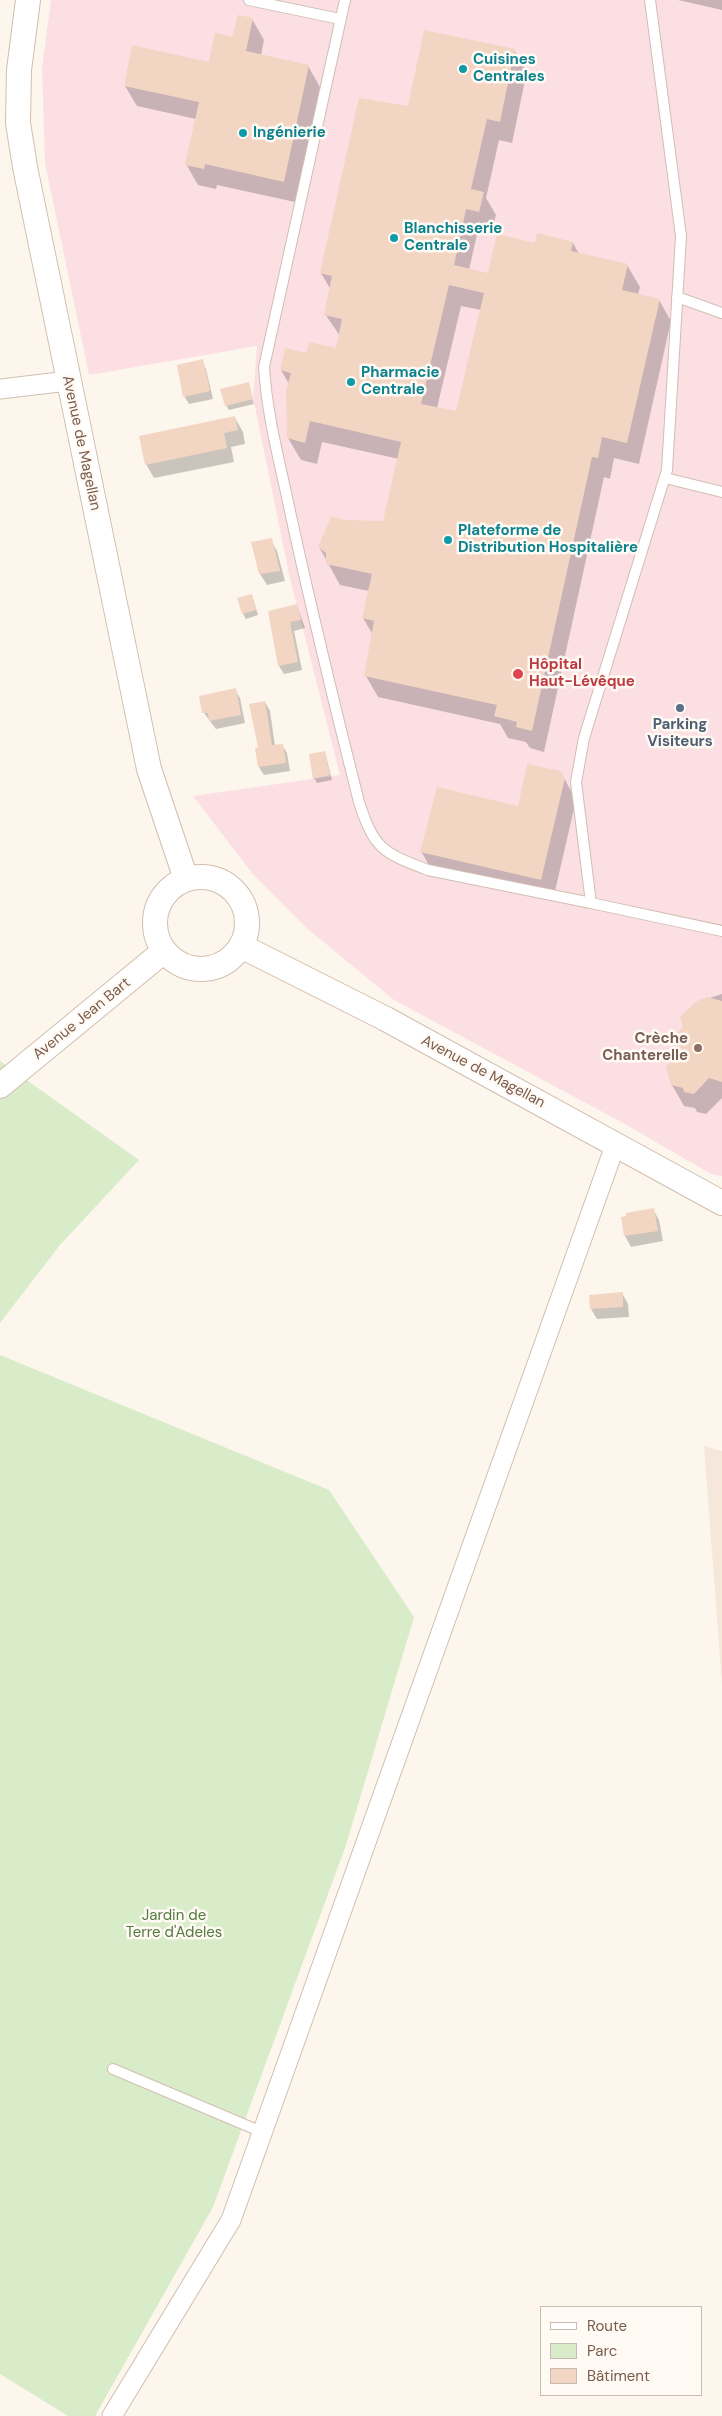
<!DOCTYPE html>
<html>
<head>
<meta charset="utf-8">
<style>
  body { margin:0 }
  #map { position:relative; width:722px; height:2416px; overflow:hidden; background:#fdf6ec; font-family:"DM Sans",sans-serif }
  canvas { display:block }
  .legend { position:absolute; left:540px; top:2306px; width:162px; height:90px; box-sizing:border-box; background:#fffaf3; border:1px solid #cabbb1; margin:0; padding:6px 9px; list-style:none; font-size:15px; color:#7a5c4d }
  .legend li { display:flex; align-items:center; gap:10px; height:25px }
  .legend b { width:25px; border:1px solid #cabbb1 }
</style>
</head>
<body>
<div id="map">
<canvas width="722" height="2416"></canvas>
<ul class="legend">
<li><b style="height:6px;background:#fff"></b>Route</li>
<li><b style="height:14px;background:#d8ecc9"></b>Parc</li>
<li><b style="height:14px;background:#f3d5c3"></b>Bâtiment</li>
</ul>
</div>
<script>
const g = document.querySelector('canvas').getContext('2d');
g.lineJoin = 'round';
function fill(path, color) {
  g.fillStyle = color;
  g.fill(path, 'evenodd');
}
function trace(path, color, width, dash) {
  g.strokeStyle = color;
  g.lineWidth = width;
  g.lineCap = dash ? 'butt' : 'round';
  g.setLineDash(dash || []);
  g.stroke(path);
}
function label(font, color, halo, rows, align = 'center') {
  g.font = font + ' "DM Sans",sans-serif';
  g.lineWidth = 5;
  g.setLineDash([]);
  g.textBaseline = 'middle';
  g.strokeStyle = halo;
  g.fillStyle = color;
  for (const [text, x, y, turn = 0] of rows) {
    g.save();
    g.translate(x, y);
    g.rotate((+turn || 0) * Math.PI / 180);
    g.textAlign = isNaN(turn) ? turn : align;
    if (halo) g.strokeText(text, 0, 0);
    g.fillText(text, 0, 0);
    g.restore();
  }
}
fill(new Path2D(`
  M704,1446L722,1451V1684Z`), '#f5e8da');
fill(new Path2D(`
  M51,0H722V1176L711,1174L625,1124L394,1000L309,930L252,873L193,796L340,775L289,574L253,397L257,346L89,375L45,163L42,68Z`), '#fbdfe3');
fill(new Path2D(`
  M0,1061L139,1160L60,1245L0,1323Z
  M0,1355L329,1490L414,1617L346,1845L213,2207L95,2416H68L0,2374Z`), '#d8ecc9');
fill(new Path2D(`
  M678,0H722V10Z
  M252,19L264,40L261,55L308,66L320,87L295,202L217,185L216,189L198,185L186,164L196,119L137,106L125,86L210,63Z
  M514,50L527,71L512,143L499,140L486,198L496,215L491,233L478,230L469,270L489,275L536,244L573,243L579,254L627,265L640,287L638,295L659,300L671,321L639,464L614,458L610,479L604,477L544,752L530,748L526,742L508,738L500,724L378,697L366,676L373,635L363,618L369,591L340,585L319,547L345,521L384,522L399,459L322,442L317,464L301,460L288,438L289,384L281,370L307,355L337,349L340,336L325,314L331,290L321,273L409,108ZM461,306L481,310L457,413L437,408Z
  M202,361L206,369L213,399L189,404L184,396Z
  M248,383L254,404L229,410L226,405Z
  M235,418L243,432L245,444L231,447L234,462L154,478L146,464Z
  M271,540L277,551L285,581L267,585L260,574L253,543Z
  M252,595L258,615L246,619L243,614Z
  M297,606L305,628L294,631L302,670L284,674L279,666L269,612Z
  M235,690L240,698L245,723L216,729L204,713L200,697Z
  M265,702L270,711L275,746L282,745L287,753L290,771L264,775L259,767Z
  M325,752L332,780L317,783L314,778Z
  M564,778L576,800L553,900L433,872L421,851L519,807Z
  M722,994V1098L706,1114L697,1112L695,1108L684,1106L672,1085L685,1028L697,1002Z
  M653,1209L659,1220L663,1241L631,1247L625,1236L622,1218Z
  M622,1293L628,1304L629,1317L597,1319L591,1309Z`), '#0003');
fill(new Path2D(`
  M238,15L253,18L246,51L309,65L284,182L205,164L204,169L185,165L199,102L124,86L132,45L209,62L215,33L232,37Z
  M424,30L515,49L500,122L487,119L471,189L484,192L479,212L466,209L454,265L488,273L497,234L535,243L537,233L573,242L571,251L628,264L622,290L660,299L627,443L602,437L598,458L592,457L532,731L516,727L517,722L494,716L497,705L364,676L374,621L362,618L372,574L326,564V553L318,547L331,517L346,520L383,521L401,442L310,421L305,443L287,438L286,391L291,373L280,370L285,348L306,353L309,342L336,348L342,319L324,315L332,276L320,273L359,98L408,106ZM449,285L484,293L456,411L421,404Z
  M203,359L210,391L183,397L177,365Z
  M249,382L253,399L225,406L220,389Z
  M235,416L238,430L224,433L227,448L145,465L139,436Z
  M272,538L280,571L259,574L251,542Z
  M252,594L256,610L242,614L237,598Z
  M297,604L301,620L290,622L298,662L278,666L268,611Z
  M236,688L241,715L209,721L208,713H202L199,696Z
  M265,701L272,745L283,744L286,763L258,767L255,748L258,747L249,704Z
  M325,751L330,775L313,779L309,754Z
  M527,764L560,771L565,778L541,880L420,852L437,787L518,806Z
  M707,997L722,1001V1082L709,1078L694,1094L684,1092L683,1088L671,1085L666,1067L677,1055L672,1039L683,1027L680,1017L697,1001Z
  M654,1208L658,1231L624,1236L621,1217L626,1216V1213Z
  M623,1292V1307L590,1309L589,1295Z`), '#f3d5c3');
const service = new Path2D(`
  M249,0L340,19
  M345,0L264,367C267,417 281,467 291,516C312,612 335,707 359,802C374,849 383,853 428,870L591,903
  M650,0L681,236L667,470L584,738L576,782L591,903L722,931
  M677,297L722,313
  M665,478L722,492
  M113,2069L262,2132`);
const minor = new Path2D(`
  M0,389L68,381
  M112,2416L231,2220L616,1143`);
const tertiary = new Path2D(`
  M28,0L19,70L18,123L25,167L149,769L186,879
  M155 923a46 46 0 1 1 92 0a46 46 0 1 1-92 0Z
  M241,946L386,1019L722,1203
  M0,1086L164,951`);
trace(service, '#d1beb0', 12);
trace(minor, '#d1beb0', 21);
trace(tertiary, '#d1beb0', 26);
trace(service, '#fff', 10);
trace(minor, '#fff', 19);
trace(tertiary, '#fff', 24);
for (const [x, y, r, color] of [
  [463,69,5,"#0f9aa8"],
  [243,133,5,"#0f9aa8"],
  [394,238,5,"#0f9aa8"],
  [351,382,5,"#0f9aa8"],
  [448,540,5,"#0f9aa8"],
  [518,674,6,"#e0444e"],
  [680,708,5,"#5c6f8a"],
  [698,1048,5,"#8d6e63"]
]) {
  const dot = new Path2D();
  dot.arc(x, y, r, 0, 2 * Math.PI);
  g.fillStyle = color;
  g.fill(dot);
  trace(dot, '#fffaf3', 2);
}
label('bold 15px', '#0d838f', '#fffaf3', [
  ["Cuisines",473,60],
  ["Centrales",473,77],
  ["Ingénierie",253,133],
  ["Blanchisserie",404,229],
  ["Centrale",404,246],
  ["Pharmacie",361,373],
  ["Centrale",361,390],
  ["Plateforme de",458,531],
  ["Distribution Hospitalière",458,548]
], 'left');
label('15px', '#7a5c4d', '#fffaf3', [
  ["Avenue de Magellan",81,443,78],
  ["Avenue Jean Bart",82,1019,-39],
  ["Avenue de Magellan",483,1072,28]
]);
label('bold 15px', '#be3a42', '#fffaf3', [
  ["Hôpital",529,665],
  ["Haut-Lévêque",529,682]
], 'left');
label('bold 15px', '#4e5e75', '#fffaf3', [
  ["Parking",680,725],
  ["Visiteurs",680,742]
]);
label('bold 15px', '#785e54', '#fffaf3', [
  ["Crèche",688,1039],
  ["Chanterelle",688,1056]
], 'right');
label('15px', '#537a41', '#fffaf3', [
  ["Jardin de",174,1916],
  ["Terre d'Adeles",174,1933]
]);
</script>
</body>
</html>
